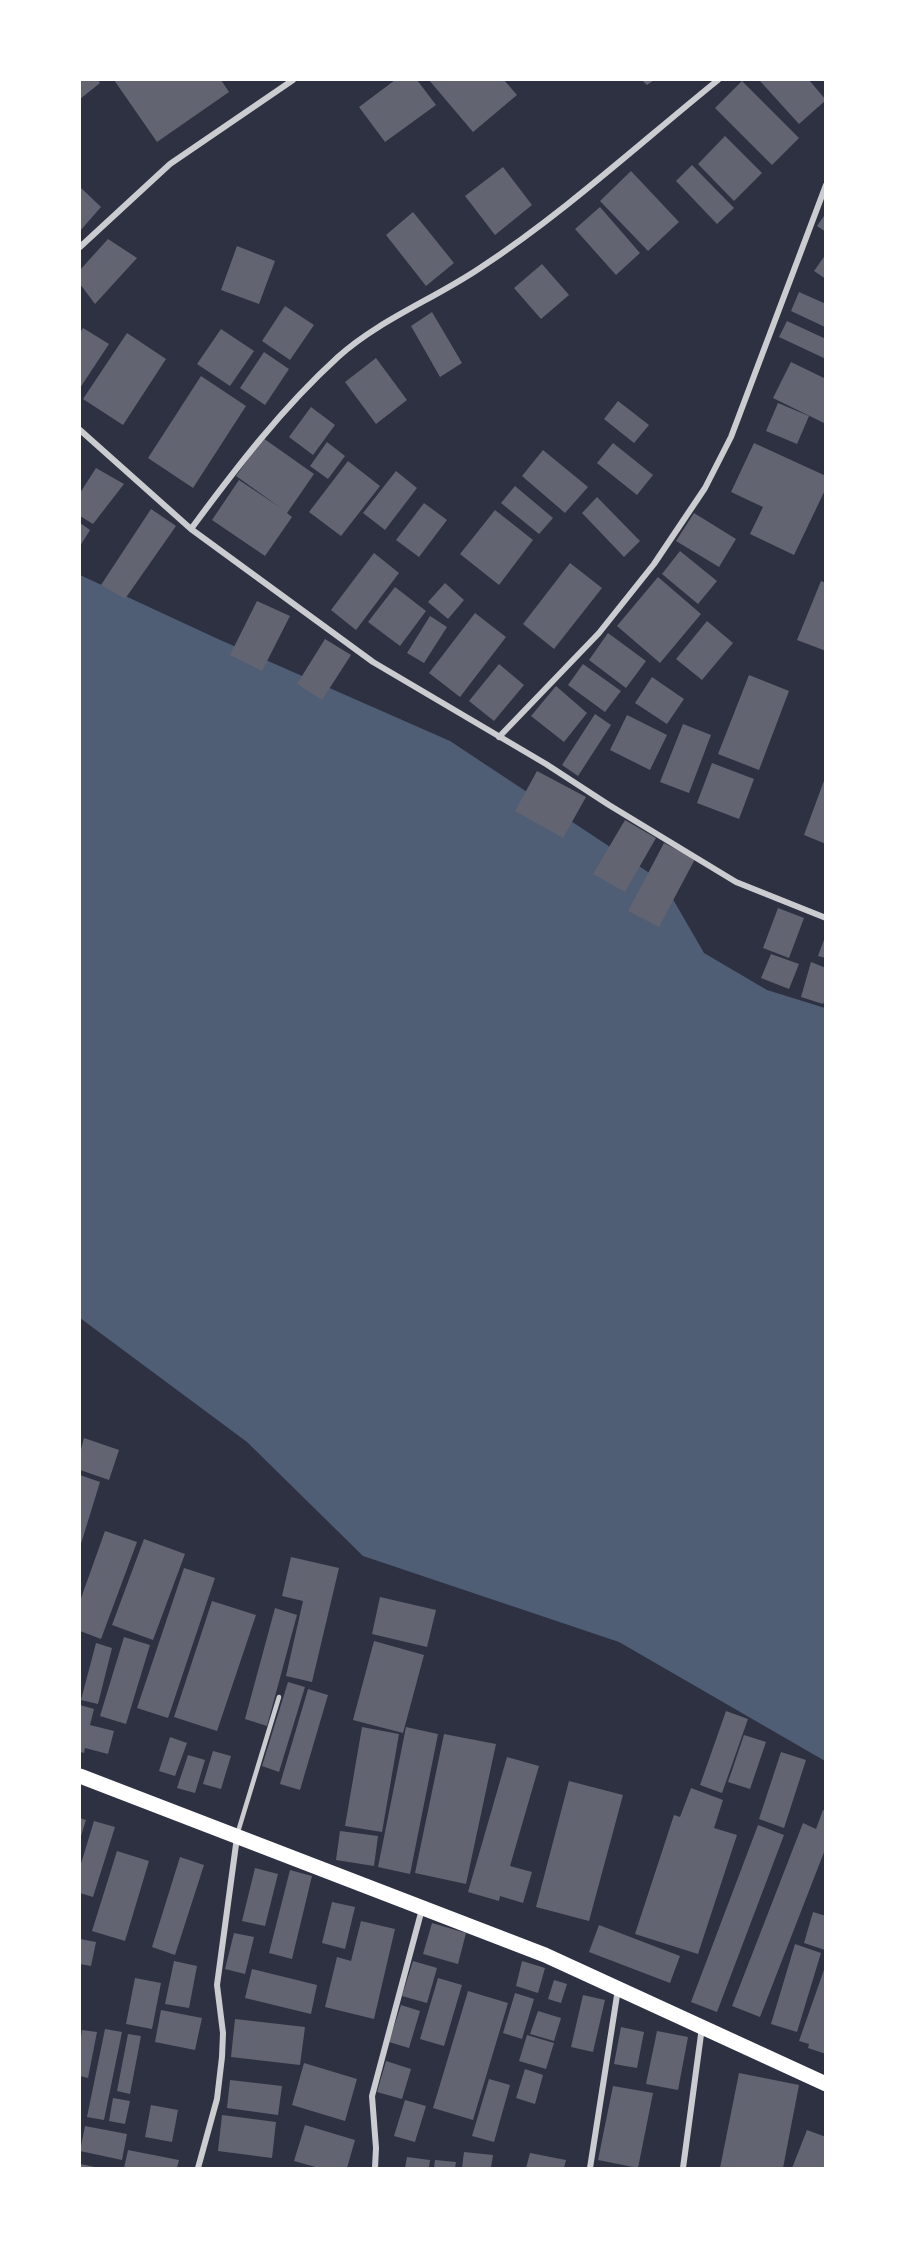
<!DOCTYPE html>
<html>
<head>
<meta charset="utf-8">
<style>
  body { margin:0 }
  #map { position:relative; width:905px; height:2248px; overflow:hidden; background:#2d3142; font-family:Manrope,sans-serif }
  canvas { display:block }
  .frame { position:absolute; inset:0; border:81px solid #fff; pointer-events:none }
</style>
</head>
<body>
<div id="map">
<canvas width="905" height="2248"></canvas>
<div class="frame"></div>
</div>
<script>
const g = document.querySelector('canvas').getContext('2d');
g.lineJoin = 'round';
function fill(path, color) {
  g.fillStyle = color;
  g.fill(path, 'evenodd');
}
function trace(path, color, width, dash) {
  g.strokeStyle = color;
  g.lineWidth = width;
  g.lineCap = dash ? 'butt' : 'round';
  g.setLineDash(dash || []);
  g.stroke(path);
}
fill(new Path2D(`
  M80,575L218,639L450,741L663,882L704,953L767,990L825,1008V1761L619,1642L363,1556L247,1442L80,1318Z`), '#4f5d75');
fill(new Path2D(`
  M80,80H98L100,83L80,99Z
  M114,80H221L229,92L157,142Z
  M395,80H417L436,105L385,142L359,107Z
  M429,80H504L517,95L473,132Z
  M642,80H654L647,85Z
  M762,80H809L826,100L799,124L760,81Z
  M742,81L799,138L772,165L715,108Z
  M725,136L762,173L734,201L698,164Z
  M692,165L734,208L717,224L676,181Z
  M503,167L532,205L495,235L465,196Z
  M631,171L679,222L648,251L600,201Z
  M80,187L101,207L80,231Z
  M600,207L640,253L616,275L575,229Z
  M413,212L454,263L426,286L386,235Z
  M826,213V232L817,226Z
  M108,239L137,258L95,304L80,284V270Z
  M237,246L275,261L259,304L221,290Z
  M826,254V279L814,271Z
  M542,264L569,295L541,319L514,288Z
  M799,292L826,304L825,327L791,311Z
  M285,306L314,325L290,360L262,341Z
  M432,312L462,363L440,377L411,326Z
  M787,321L826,339V359L779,337Z
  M83,328L109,344L80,388V333Z
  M221,329L254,351L230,386L197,364Z
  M127,333L166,359L123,425L83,399Z
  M264,352L289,369L265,405L240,388Z
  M376,358L407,400L376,424L345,382Z
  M791,362L826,379V424L773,398Z
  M201,376L246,406L193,488L148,458Z
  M618,401L649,425L634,443L604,419Z
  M778,403L809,416L797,444L766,431Z
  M311,407L335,425L313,455L289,437Z
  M263,438L314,474L287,513L292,517L265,556L212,520L239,480L281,508L236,476Z
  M327,442L345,456L328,479L310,466Z
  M613,443L653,475L637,495L597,463Z
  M754,443L826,476V488L794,555L750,534L763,507L731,492Z
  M543,450L588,487L565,513L522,476Z
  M348,461L380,486L341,536L309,512Z
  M96,468L124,484L93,524L80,516V493Z
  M396,471L417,488L385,530L363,513Z
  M515,486L553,518L539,534L501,503Z
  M597,497L640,541L624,557L582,513Z
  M424,503L447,520L419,557L396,540Z
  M151,509L176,526L125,599L101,585Z
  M495,510L533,540L499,585L460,554Z
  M694,513L736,539L719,567L676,541Z
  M80,523L90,530L80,546Z
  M680,551L717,581L698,604L662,574Z
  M374,553L399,573L356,630L331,610Z
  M570,563L602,588L554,649L523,624Z
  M658,577L701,614L660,663L617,626Z
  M821,581L826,583V651L797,640Z
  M445,583L464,600L448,619L428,602Z
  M395,587L426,611L400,646L368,622Z
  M257,601L290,616L262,671L230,655Z
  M475,613L506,637L460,697L429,673Z
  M430,616L447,627L424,663L407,653Z
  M707,621L733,643L702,680L676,659Z
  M608,633L646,661L626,688L589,660Z
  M325,639L351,655L322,700L297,684Z
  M499,664L524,685L494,721L469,701Z
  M583,664L621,691L605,712L568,685Z
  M749,675L789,691L759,770L718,754Z
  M652,677L684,699L667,724L635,703Z
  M556,686L587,713L564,742L531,716Z
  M595,714L611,725L578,776L562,765Z
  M627,715L667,735L650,770L610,750Z
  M683,724L711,735L689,793L660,782Z
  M712,763L754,779L739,819L697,803Z
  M537,771L586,797L563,838L515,811Z
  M825,778H826V844L804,835Z
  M625,820L656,838L625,892L593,874Z
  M664,843L695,859L659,927L628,911Z
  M778,908L804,918L789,958L763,948Z
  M825,937H826V958L818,956Z
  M771,954L799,964L789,989L761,978Z
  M811,962L826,968V998L823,1004L801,997Z
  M84,1438L119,1450L109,1480L80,1470V1453Z
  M80,1475L100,1482L80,1547Z
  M105,1531L137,1542L101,1639L80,1631V1601Z
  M144,1539L185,1554L153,1640L112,1625Z
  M291,1557L339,1568L312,1682L286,1676L303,1601L282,1596Z
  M184,1568L215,1578L168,1718L137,1708Z
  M380,1597L436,1610L427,1647L372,1634Z
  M212,1601L256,1615L217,1731L174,1717Z
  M275,1608L297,1615L267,1726L245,1719Z
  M124,1637L150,1645L126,1724L100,1716Z
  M374,1641L424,1655L403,1733L353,1720Z
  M96,1643L112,1648L98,1704L81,1700Z
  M288,1682L305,1687L279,1772L262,1766Z
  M308,1689L328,1695L300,1790L280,1784Z
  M80,1705L94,1709L90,1725L114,1731L108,1754L85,1748L84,1753L80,1752Z
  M726,1711L748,1719L722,1793L700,1785Z
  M362,1727L399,1734L382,1832L345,1826Z
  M406,1727L438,1734L410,1874L378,1867Z
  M444,1734L496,1744L466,1884L415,1873Z
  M744,1735L766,1742L750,1789L728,1782Z
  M170,1737L187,1743L175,1776L159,1771Z
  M213,1751L231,1756L221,1789L203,1784Z
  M781,1752L806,1760L784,1828L759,1819Z
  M188,1755L205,1760L195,1793L177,1788Z
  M507,1757L539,1766L510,1866L532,1872L523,1903L500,1896L499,1901L468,1892Z
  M569,1781L623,1795L589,1921L536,1907Z
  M691,1788L723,1800L714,1828L737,1835L698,1954L635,1934L674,1815L680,1817Z
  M823,1810L826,1811V1847L760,2017L732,2006L803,1823L816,1829Z
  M80,1818L86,1820L80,1839Z
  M94,1821L115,1827L93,1897L80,1893V1867Z
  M758,1825L784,1835L717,2012L691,2002Z
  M340,1831L378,1836L374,1866L336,1860Z
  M117,1851L149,1861L125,1941L92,1931Z
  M180,1857L204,1865L175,1955L152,1947Z
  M255,1868L278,1874L265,1926L242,1921Z
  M290,1870L312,1876L292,1959L269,1953Z
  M332,1902L355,1907L345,1949L322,1943Z
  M813,1912L826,1916L825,1950L804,1943Z
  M361,1921L395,1929L374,2019L325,2007L337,1957L351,1961Z
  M432,1923L466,1933L458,1964L423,1954Z
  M599,1925L680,1956L670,1983L589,1952Z
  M234,1933L254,1937L245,1974L225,1969Z
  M80,1939L96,1942L91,1966L80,1964Z
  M795,1944L821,1953L797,2032L771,2024Z
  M174,1961L197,1966L189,2008L165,2004Z
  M413,1961L437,1968L427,2003L402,1996Z
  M522,1961L545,1968L538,1993L516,1986Z
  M825,1967H826V2054L808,2048L809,2044L799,2041Z
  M252,1969L317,1985L311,2014L245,1998Z
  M135,1978L161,1983L152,2029L126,2024Z
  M438,1978L462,1985L444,2046L420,2039Z
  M554,1980L567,1984L561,2003L548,1999Z
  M468,1991L508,2003L473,2120L433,2108Z
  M515,1993L534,1999L522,2039L503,2033Z
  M583,1995L605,2000L593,2052L571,2047Z
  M401,2005L420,2011L409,2048L389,2042Z
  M161,2010L202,2018L195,2050L155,2042Z
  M538,2011L561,2018L554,2041L530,2034Z
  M235,2019L305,2027L300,2065L231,2057Z
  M621,2027L644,2032L637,2068L614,2064Z
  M105,2029L122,2032L104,2120L87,2117Z
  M82,2030L97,2032L88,2078L80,2076V2045Z
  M657,2031L688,2037L678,2090L646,2084Z
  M128,2034L141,2036L130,2094L117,2091Z
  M527,2035L554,2043L546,2069L519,2061Z
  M386,2061L411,2069L402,2099L377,2092Z
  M304,2063L357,2079L345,2121L292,2105Z
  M525,2069L543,2075L535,2104L516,2098Z
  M739,2073L799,2085L783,2168H720Z
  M489,2079L510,2085L494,2142L472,2136Z
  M230,2080L282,2086L278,2115L227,2108Z
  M613,2086L653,2093L638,2168L598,2160Z
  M113,2098L130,2101L125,2124L109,2121Z
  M405,2100L426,2106L415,2142L394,2136Z
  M151,2105L178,2110L172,2142L145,2137Z
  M222,2115L276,2122L272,2158L218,2151Z
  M305,2125L355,2140L347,2168H319L294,2161Z
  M85,2126L127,2134L122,2160L80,2151Z
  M807,2130L826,2137L825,2168H792Z
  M128,2150L179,2160L177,2168H124Z
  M464,2152L493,2155L491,2168H462Z
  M530,2153L566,2160L564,2168H526Z
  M407,2157L430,2160L429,2168H405Z
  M435,2160L456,2162L455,2168H434Z
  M80,2164L95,2167L94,2168H80Z`), '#626471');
trace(new Path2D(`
  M237,1835L279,1697`), '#caccd0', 4.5);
trace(new Path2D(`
  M80,247L170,164L293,80
  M80,430L191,529L373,662L546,764L609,805L736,882L826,918
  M191,529C236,468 282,408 338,357C379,320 434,299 480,268C564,213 640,143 718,80
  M499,737L599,633L654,564L705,488L731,437L826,185
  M198,2168L217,2099L222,2057L223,2033L217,1985L237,1837
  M375,2168L376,2148L372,2096L422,1909
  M590,2168L618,1989
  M683,2168L702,2027`), '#caccd0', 6);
trace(new Path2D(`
  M80,1776L545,1955L826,2084`), '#fff', 15);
</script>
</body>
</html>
